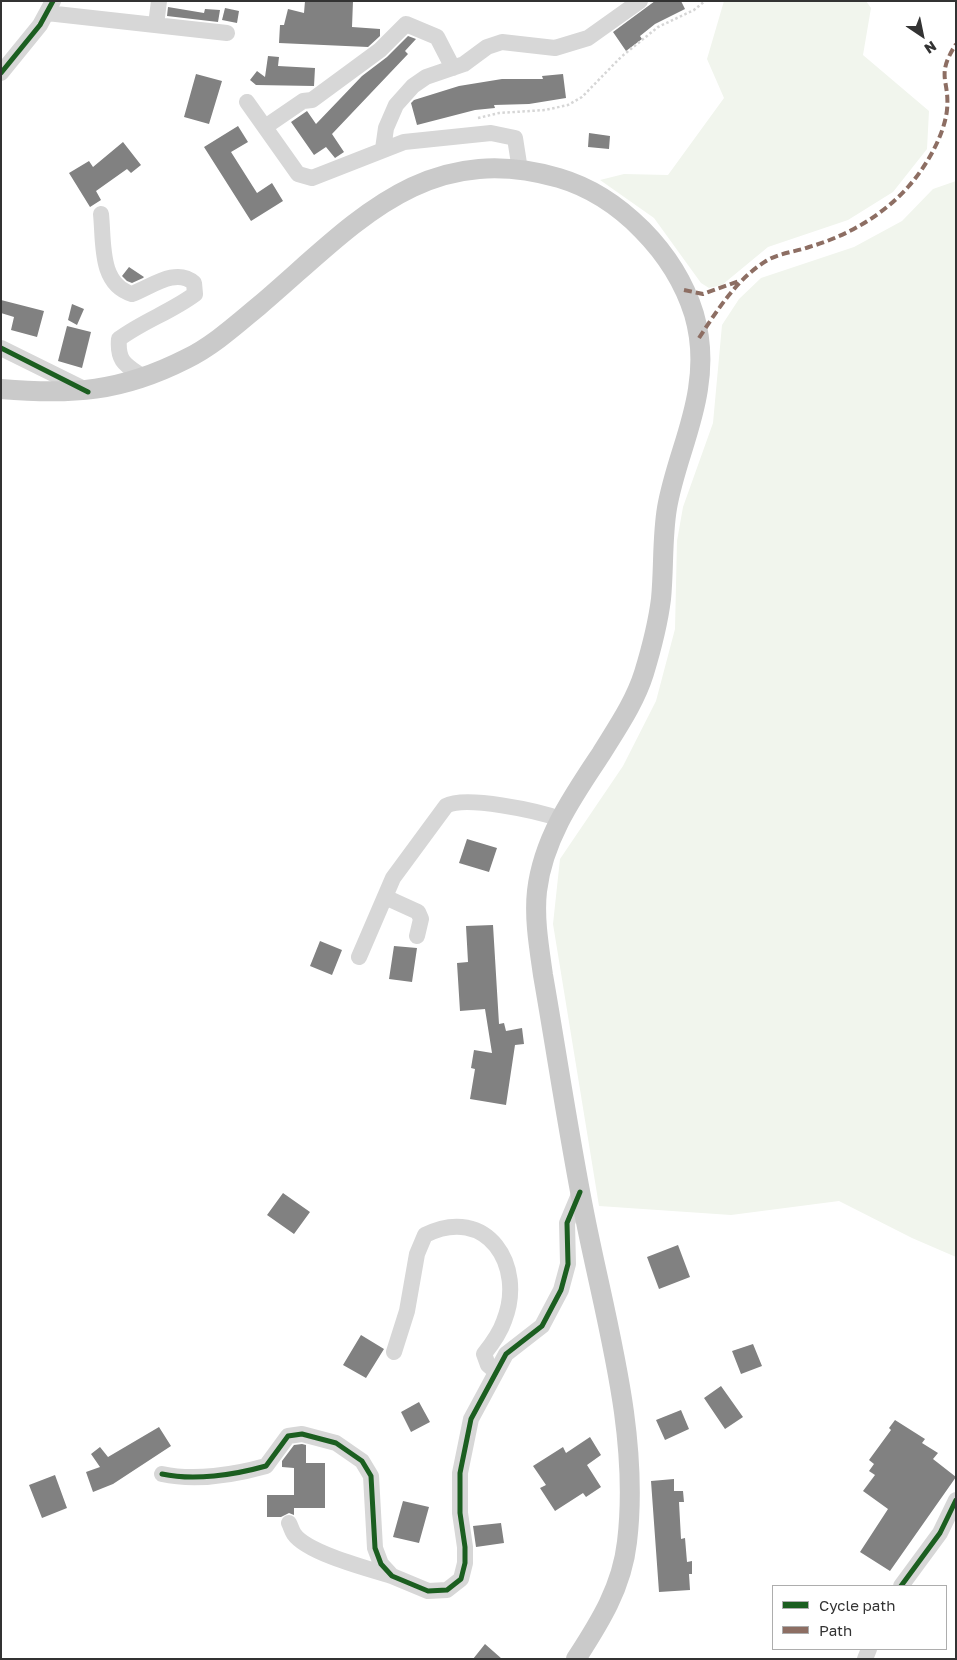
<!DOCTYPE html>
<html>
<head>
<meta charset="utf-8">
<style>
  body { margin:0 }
  #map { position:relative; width:957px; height:1660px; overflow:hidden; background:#fff; font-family:"Golos Text",sans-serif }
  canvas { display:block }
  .frame { position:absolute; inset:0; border:2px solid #333; pointer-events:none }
  .legend { position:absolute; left:772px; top:1585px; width:175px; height:65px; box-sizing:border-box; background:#fff; border:1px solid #adadad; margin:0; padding:6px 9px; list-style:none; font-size:15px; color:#333 }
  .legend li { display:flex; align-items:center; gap:10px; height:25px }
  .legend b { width:25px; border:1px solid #adadad }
  .north { position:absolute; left:897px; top:10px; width:50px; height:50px; -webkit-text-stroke:4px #fff; paint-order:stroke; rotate:146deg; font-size:14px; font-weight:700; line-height:20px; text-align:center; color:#333 }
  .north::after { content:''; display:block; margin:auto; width:18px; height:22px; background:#333; clip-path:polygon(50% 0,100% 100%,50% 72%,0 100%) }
</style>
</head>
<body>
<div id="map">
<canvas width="957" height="1660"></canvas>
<div class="frame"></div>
<ul class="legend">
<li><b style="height:6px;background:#1b5e20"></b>Cycle path</li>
<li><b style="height:6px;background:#8d6e63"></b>Path</li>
</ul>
<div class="north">N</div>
</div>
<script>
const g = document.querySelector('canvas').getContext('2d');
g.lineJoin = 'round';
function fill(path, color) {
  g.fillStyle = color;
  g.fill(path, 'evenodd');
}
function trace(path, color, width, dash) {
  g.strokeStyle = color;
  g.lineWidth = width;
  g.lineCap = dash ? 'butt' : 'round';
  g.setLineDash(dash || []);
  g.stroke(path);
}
fill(new Path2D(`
  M724,1H866L871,8L863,55L929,111L927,149L893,192L848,220L768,247L722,285L709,288L701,283L654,218L600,180L624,174L668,175L724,98L707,59Z
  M956,181V1257L912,1238L839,1201L731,1215L599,1206L553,924L560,859L623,766L656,701L675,629L677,541L683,507L713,423L722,325L739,299L761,278L854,247L902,221L933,189Z`), '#f1f5ed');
fill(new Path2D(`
  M305,1H353L352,27L380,29V36L368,47L279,43L280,25H284L288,9L304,13Z
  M655,1H681L685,9L655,24L640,36L642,39L626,51L613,32Z
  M168,7L204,13L205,9L220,10L218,22L167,16Z
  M225,8L239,11L237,23L222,20Z
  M408,36L416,39L405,51L408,54L332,134L344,152L335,158L326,147L314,155L291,122L307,111L316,124L362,76L387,57Z
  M268,56L279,57L278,66L315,68L314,86L256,85L250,80L257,71L265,77Z
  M196,74L222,81L209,124L184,117Z
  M563,74L566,98L529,104L494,105L495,108L475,110L417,125L411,103L414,100L459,86L502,79H543L542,76Z
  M238,126L248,142L231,152L257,193L272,183L283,201L251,221L204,147Z
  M589,133L610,136L609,149L588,147Z
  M123,142L141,165L131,173L127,169L96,191L101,200L90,207L69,173L89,161L93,167Z
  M129,267L144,277L143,278L132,283L127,281L122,276Z
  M1,300L44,311L37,337L11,330L14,317L1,313Z
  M72,304L84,309L77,325L68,320Z
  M67,326L91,332L82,368L58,361Z
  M467,839L497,848L489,872L459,863Z
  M493,925L499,1024L504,1023L506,1031L522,1028L524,1044L515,1045L506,1105L470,1099L475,1069L471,1068L474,1050L492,1053L485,1009L460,1011L457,963L468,962L466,926Z
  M320,941L342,950L332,975L310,966Z
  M394,946L417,948L412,982L389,979Z
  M283,1193L310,1212L294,1234L267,1215Z
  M678,1245L690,1277L659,1289L647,1257Z
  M361,1335L384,1349L366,1378L343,1365Z
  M753,1344L762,1366L741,1374L732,1351Z
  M721,1386L743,1417L725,1429L704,1398Z
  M419,1402L430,1422L411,1432L401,1412Z
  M681,1410L689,1429L665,1440L656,1420Z
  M895,1420L925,1439L922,1443L938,1453L933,1459L956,1477L890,1571L860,1552L888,1509L863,1491L875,1475L869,1471L874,1464L869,1460L891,1430L889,1428Z
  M159,1427L171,1446L113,1484L93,1492L86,1472L100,1467L91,1454L100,1447L108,1457Z
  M590,1437L601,1455L587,1465L601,1487L586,1497L583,1493L555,1511L540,1488L546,1485L533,1466L563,1447L566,1453Z
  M302,1444L306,1445V1463H325V1508H294V1515L289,1513L281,1517H267V1495H294V1468L282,1467V1461L294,1445Z
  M55,1475L67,1508L42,1518L29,1485Z
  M674,1479V1491H683L684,1502H679L681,1539L685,1538L687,1562L692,1561V1574H689L690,1590L659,1592L651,1481Z
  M403,1501L429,1507L419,1543L393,1537Z
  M501,1523L504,1543L476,1547L473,1526Z
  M485,1644L502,1659H473Z`), '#818181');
trace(new Path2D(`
  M478,118L499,113L545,110L568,105L582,97L621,57L658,27L694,10L705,1`), '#d6d6d6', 2.5, [2.5, 2.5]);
trace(new Path2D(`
  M47,13L227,33
  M156,25L159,1
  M1,73L40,25L53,1
  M247,102L298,174L312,178L404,142L491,133L515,138L520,170
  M265,127L303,101L312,100L380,50L406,24L437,37L453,68
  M383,149L386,128L396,105L413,86L426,77L464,64L487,47L502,42L555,48L588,38L640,1
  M101,214C104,243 99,284 132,294C151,287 176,267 194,283L195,294C171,312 143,321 119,339C117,362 126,365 143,377
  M1,348L86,390
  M385,897L418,912L421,919L417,936
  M359,957L393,878L446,806C465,795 538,811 560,819
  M394,1352L407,1311L417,1254L425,1235C487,1204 526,1266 504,1321C500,1333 492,1344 484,1354L488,1365L495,1371
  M162,1474C194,1481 234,1475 266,1466L288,1436L302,1434L336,1443L362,1461L371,1476L375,1548L381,1564L392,1576L428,1591L447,1590L461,1579L465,1563V1547L460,1513V1473L471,1419L506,1354L542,1326L561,1290L568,1264L567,1223L580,1192
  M289,1523C291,1527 292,1531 294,1534C307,1553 369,1569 392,1576
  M901,1586L940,1533L956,1500
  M865,1659L869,1649`), '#d7d7d7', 16);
trace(new Path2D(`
  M1,389C72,395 121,392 186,359C213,346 237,324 260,305C354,225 423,139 559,178C620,196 675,253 694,314C701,338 702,364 698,389C692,430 674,467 667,508C662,538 664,568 661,599C658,623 651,650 644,673C635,702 617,728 601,754C573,796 543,839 537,891C534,918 539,947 543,975C557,1055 569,1137 585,1217C606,1323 640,1434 627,1542C622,1587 600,1622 576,1659`), '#cacaca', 20);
trace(new Path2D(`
  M684,290L703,294L739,281
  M699,338C718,309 737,279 766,261C779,253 795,252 809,247C847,236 882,216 908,187C926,167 944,136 947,110C950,79 935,77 956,44`), '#8d6e63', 4, [8, 4]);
trace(new Path2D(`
  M1,73L40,25L53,1
  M1,348L88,392
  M162,1474C194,1481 234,1475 266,1466L288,1436L302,1434L336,1443L362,1461L371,1476L375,1548L381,1564L392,1576L428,1591L447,1590L461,1579L465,1563V1547L460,1513V1473L471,1419L506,1354L542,1326L561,1290L568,1264L567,1223L580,1192
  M901,1586L940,1533L956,1500`), '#1b5e20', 5);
</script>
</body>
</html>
